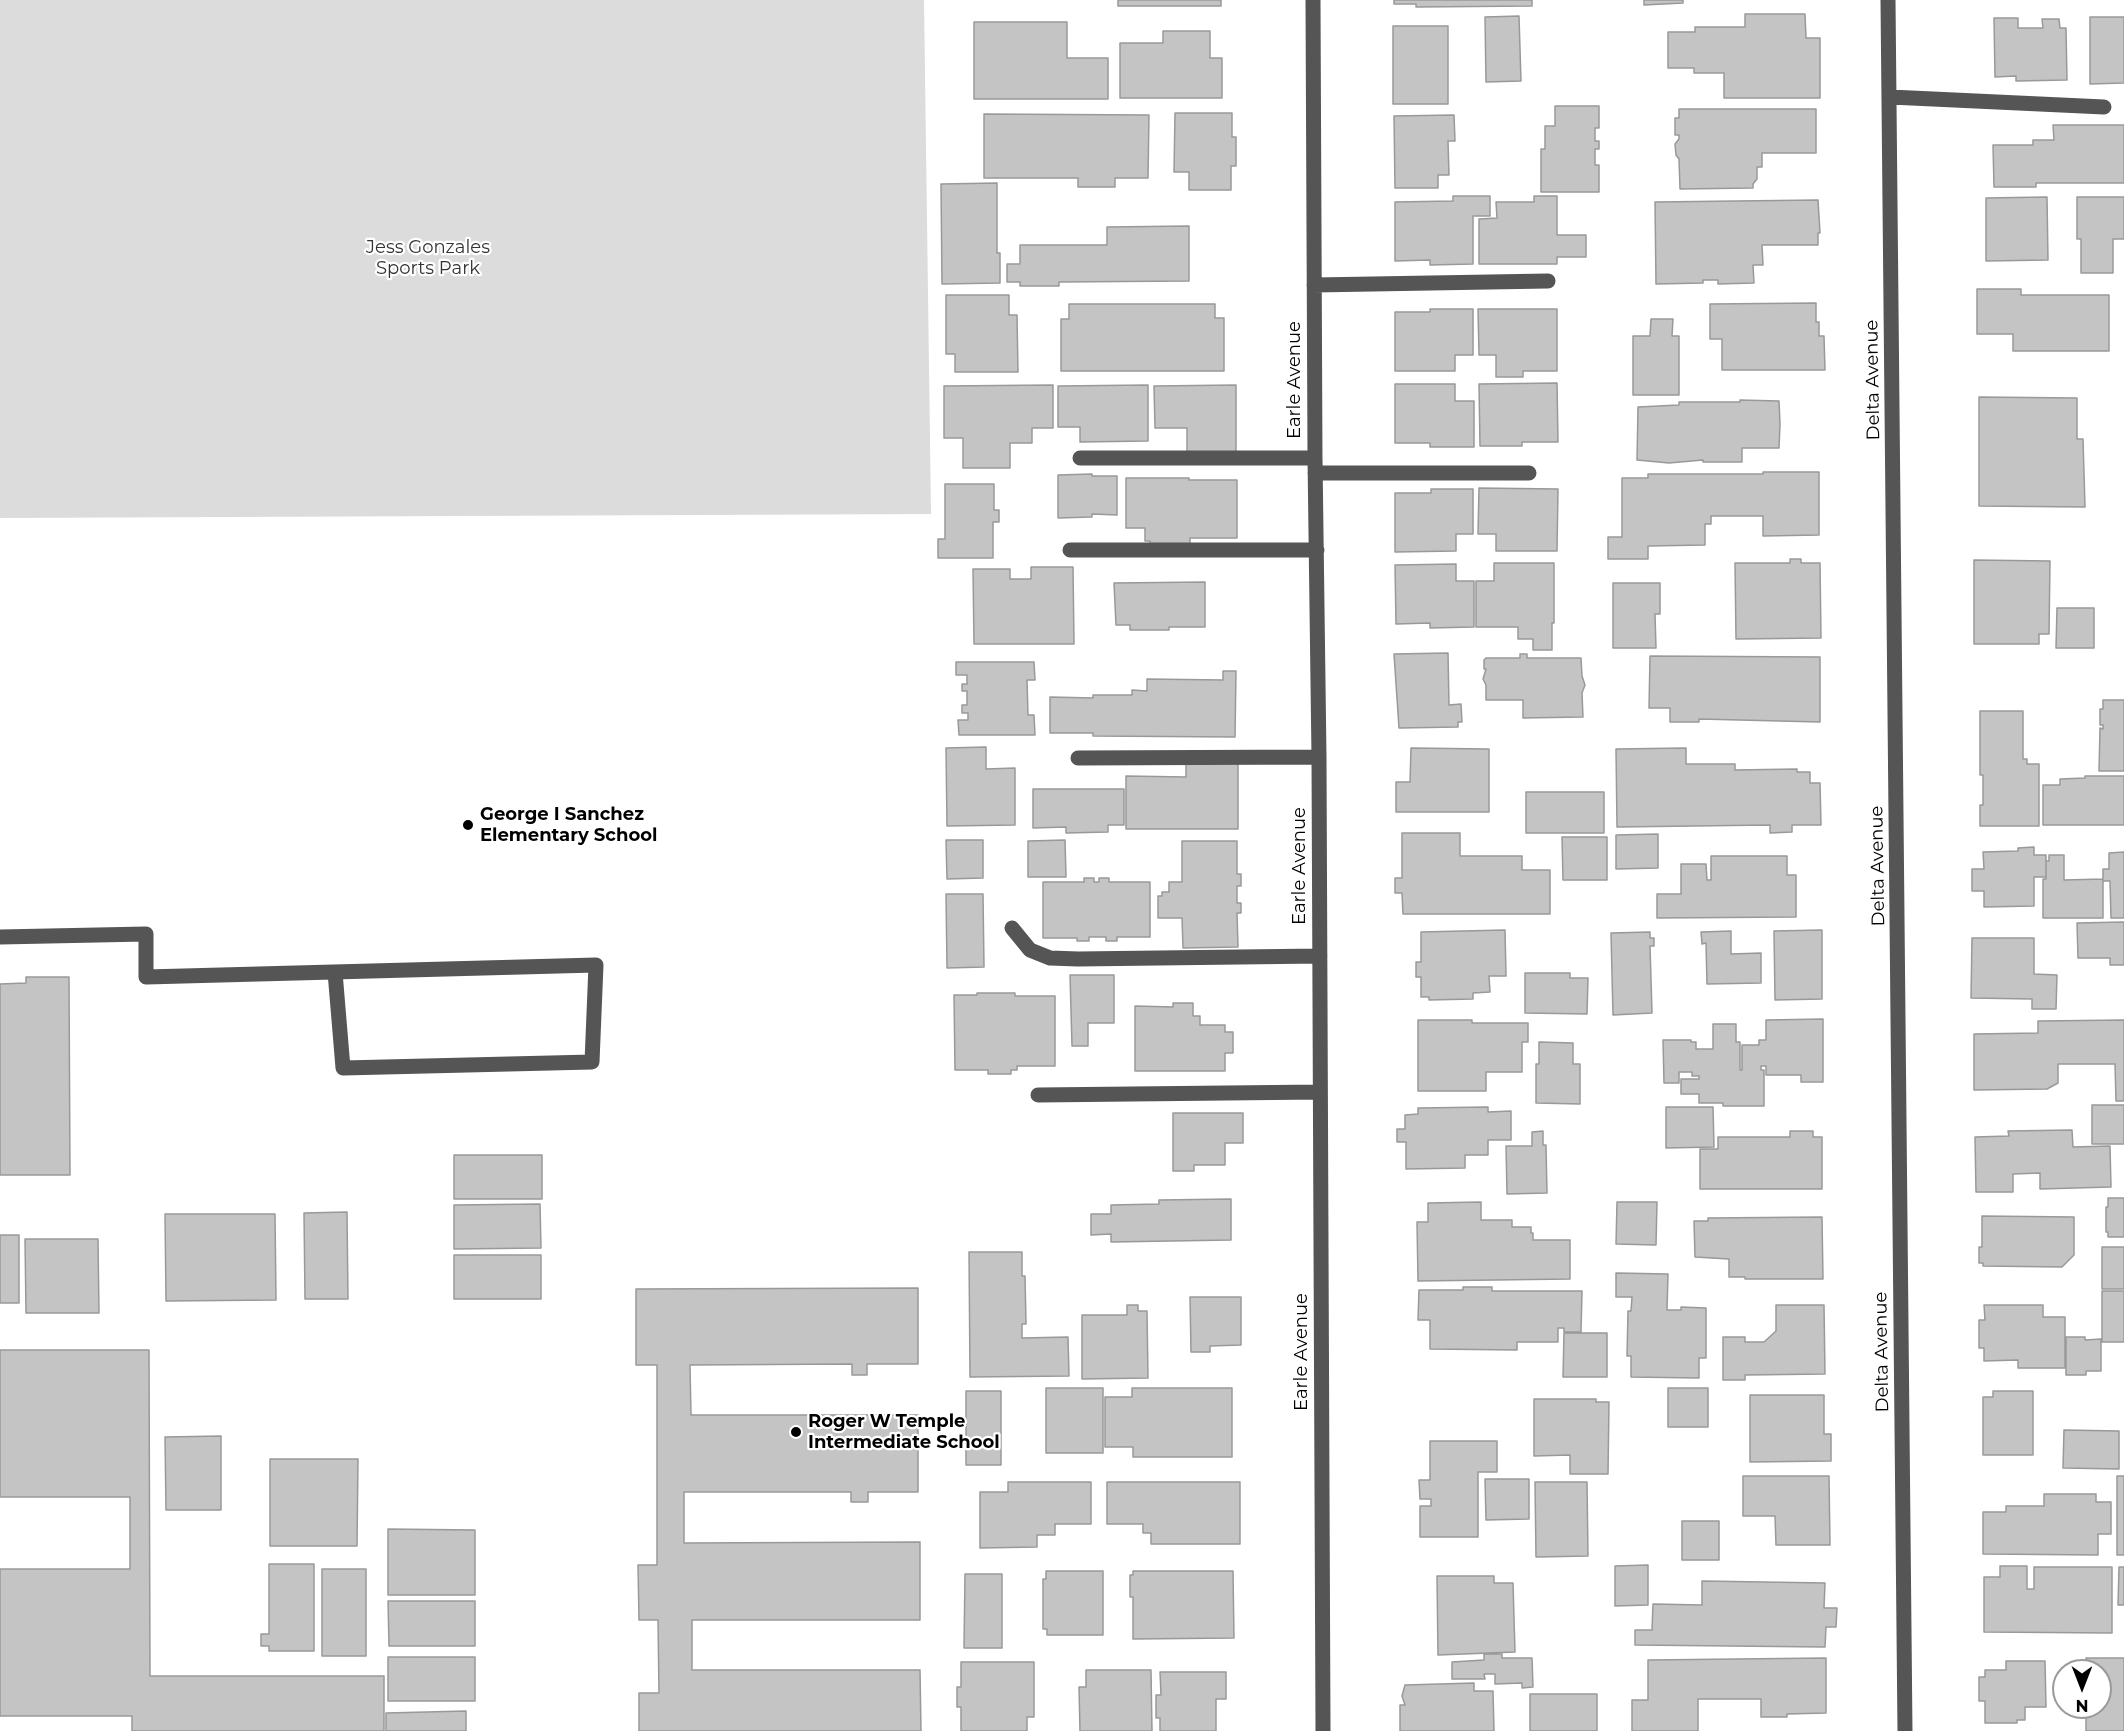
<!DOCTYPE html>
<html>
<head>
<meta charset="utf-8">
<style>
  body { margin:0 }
  #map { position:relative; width:2124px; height:1731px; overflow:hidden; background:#fff; font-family:Montserrat,sans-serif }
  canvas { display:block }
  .north { position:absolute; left:2052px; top:1659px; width:60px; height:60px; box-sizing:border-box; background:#fff; border:2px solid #999; border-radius:50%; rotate:180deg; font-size:16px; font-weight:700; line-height:24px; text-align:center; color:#000 }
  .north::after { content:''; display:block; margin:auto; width:21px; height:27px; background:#000; clip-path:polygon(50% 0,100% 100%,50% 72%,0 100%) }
</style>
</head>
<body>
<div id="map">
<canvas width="2124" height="1731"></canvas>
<div class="north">N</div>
</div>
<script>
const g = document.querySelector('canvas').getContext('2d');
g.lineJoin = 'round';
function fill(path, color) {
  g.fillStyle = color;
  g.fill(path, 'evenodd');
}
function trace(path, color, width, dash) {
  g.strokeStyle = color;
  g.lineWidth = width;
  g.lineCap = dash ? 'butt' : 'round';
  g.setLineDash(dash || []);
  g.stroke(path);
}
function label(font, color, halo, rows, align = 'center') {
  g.font = font + ' Montserrat,sans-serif';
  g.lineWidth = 4.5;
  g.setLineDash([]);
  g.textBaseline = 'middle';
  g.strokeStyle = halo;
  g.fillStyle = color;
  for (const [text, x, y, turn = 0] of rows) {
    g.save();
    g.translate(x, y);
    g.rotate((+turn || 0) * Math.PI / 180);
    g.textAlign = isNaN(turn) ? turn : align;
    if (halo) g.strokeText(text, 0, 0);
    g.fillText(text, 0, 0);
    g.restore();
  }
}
fill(new Path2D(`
  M0,0H924L931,514L0,518Z`), '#dcdcdc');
const building = new Path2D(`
  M1118,0H1221V6H1118Z
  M1394,0H1532V6L1416,7V4H1394Z
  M1644,0H1683V3L1644,5Z
  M1745,14H1805L1806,38H1820V98H1724V73H1694V68H1668V32H1695V27H1745Z
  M1519,16L1521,81L1486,82L1485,17Z
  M2090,17H2124V83L2090,84Z
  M1994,18H2018V28H2043L2042,19H2059L2060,28H2066L2067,80L2016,81V76L1995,77Z
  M974,22H1067V58H1108V99H974Z
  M1393,26H1448V104H1393Z
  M1163,31H1210V58H1222V98H1120V43H1163Z
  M1555,106H1599V128H1595V141H1599V149H1595V165H1599V192H1541V149H1545V126H1555Z
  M1679,109H1816V153H1762V167H1757V179L1753,184V188L1680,189L1679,159L1676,155L1675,144L1679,139V135H1675V118H1679Z
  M1175,113H1232V137H1236V166H1231V190H1189V172H1174Z
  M984,114L1149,115L1148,178H1115V187H1078V178H984Z
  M1454,115L1455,141H1448L1449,175H1438V188H1395L1394,116Z
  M2053,125H2124V183H2036V187H1994L1993,145H2033V140H2054Z
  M997,183V253H1000V283L942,284L941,184Z
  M1453,196H1490V216H1473V264L1430,265V260L1395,261V202L1453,201Z
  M1534,196H1557V235H1586V257H1557V264H1479V219L1497,218L1496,202H1534Z
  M2047,197L2048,260L1986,261V198Z
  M2077,197H2124V239H2113V273H2081V239H2077Z
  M1818,200L1820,233H1818V245H1762L1763,265H1753L1754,283L1718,284V280H1703V283L1656,284L1655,202Z
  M1189,226V281L1059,282V286H1020V282H1007V264H1020V245H1107V227Z
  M1977,289H2021V295H2109V351H2013V334H1977Z
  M946,295H1009V315H1017L1018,372H955V354H946Z
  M1816,303V322H1819V336H1824L1825,370H1722V339H1710V304Z
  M1069,304H1215V318H1224V371H1061V319H1069Z
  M1430,309H1473V355H1455V371H1395V312H1430Z
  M1478,309H1557V371H1523V377H1496V355H1479Z
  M1651,319H1673L1672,336H1679V395H1633V336H1650Z
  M1557,383L1558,442H1522V446H1480L1479,384Z
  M1395,384H1455V401H1474V447H1430V443H1395Z
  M1053,385V428H1032V443H1010V468H963V438H944V386Z
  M1148,385V441L1080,442V427H1058V386Z
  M1236,385V453H1187V428H1155L1154,386Z
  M1979,397L2077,398V439H2083L2085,507L1979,506Z
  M1740,400L1779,401L1780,424L1779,448H1742V462H1703V460L1669,463L1637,460L1638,407L1679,405V402H1740Z
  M1763,472H1819V535L1763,536V516H1711V524H1705V545L1648,546V559H1608V537H1622V478H1648V474H1763Z
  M1092,474V476H1117V515L1092,514V517L1058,518V475Z
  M1126,478H1189V480H1237V538H1190V545H1150V541H1145V528H1126Z
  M945,484H994V510H999V522H993V558H938V539H945Z
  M1479,488L1558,489L1557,551H1496V534H1478Z
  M1431,489H1473V534H1456V551L1395,552V493H1431Z
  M1790,559H1801V563H1820L1821,638L1736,639L1735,563H1790Z
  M1974,560L2050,561L2049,634H2039V644H1974Z
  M1494,563H1554V623H1552V650H1533V639H1518V627H1476V581H1494Z
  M1456,564V581H1474V627L1430,628V623L1396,624L1395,565Z
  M1031,567H1073L1074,644H974L973,569H1010V579H1031Z
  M1205,582V627H1169V630H1130V625H1116L1114,583Z
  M1613,583H1660V614H1655L1656,648H1613Z
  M2057,608H2094V648H2056Z
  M1448,653L1449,705L1461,704L1462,722H1458V727L1399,728L1394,654Z
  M1520,654H1527V658H1581L1582,676L1585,685L1582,693L1583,717L1523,718V700H1486V685L1483,679L1486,669H1484V660L1486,658H1520Z
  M1650,656L1820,657V722L1699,719V722H1670V708H1649Z
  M956,662H1034L1035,680H1027L1028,715H1034L1035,735H959L958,720H968V713H962V705H967V691H962V684H967V675H956Z
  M1223,671H1236L1235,737L1093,736V733H1050V697L1093,698V695H1132V690L1147,691V679L1223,680Z
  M2103,700H2124V771H2099L2100,728L2103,729V725H2100V709H2103Z
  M1980,711H2023V759H2027V764H2039V826H1980V805H1983V775H1980Z
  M986,747V769L1015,768V825L947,826L946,748Z
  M1411,748L1489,749V812H1396V782H1410Z
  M1686,748V764H1735V770L1797,769V772H1810V783H1820L1821,825H1792V832L1770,833V825L1617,827L1616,749Z
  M1186,762H1238V829H1126V776L1186,777Z
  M2085,776H2124V825H2043V785H2060V779L2085,778Z
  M1033,789H1124V825H1108V832L1066,833V827L1033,828Z
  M1526,792H1604V833H1526Z
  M1402,833H1460V856H1522V870H1550V914H1403L1402,893H1395V878H1402Z
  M1658,834V868L1616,869V835Z
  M1562,837H1607V880H1563Z
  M946,840H983V878L947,879Z
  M1065,840L1066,877H1028V841Z
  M1182,841H1237V874H1241V886H1237V903H1241V913H1237L1238,947L1183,948L1182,918H1158V896H1162V892H1169V882H1182Z
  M2034,847V855H2046V877H2034V906L1984,907V891H1972V869H1984L1983,852L2018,851V848Z
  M2124,852V918H2111L2110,881H2103V869H2109V853Z
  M2049,855H2064V880L2103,879V918H2043V879H2046V861H2049Z
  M1711,856H1787V875H1796V917L1657,918V894H1681V864H1706L1707,880H1711Z
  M1084,878H1094V882H1099V878H1109V882H1150V937H1117V941H1106V937H1089V941H1077V938H1043V882H1084Z
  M946,894H983L984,967L947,968Z
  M2124,922V965H2110V958H2078L2077,923Z
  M1505,930L1506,976H1489L1490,992L1473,993V999L1429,1000V997H1421V977H1416V962H1421V932Z
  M1822,930V999L1775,1000L1774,931Z
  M1731,931V954L1761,953V983L1707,984L1706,943L1702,944L1701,932Z
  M1650,932V938H1654V946H1650L1652,1013L1613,1015L1611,933Z
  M1972,938H2034V974L2057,975L2056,1009H2032V999L1971,998Z
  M1525,973H1570V978H1588L1587,1014L1525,1013Z
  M1070,975H1114V1023H1088V1046H1072Z
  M26,977H69L70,1175H0V984L26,983Z
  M977,993H1015V996H1055V1066H1017V1070H1011V1074H988V1070H955L954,995H977Z
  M1173,1003H1193V1016H1200V1025H1225V1032H1233V1053H1225V1071H1135V1006L1173,1007Z
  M1823,1019V1082H1801V1075H1766V1066H1761V1070H1764V1106H1723V1103H1699V1094H1681V1079H1699V1076H1692V1072H1679V1083H1664L1663,1040H1691V1042H1696V1049H1713V1024H1736V1042H1740V1070H1742V1045H1759V1040H1766V1020Z
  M1418,1020H1472V1023H1528V1042H1522V1072H1486V1091H1418Z
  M2124,1020V1101H2116L2115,1064H2058V1083L2047,1089L1974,1090V1034L2038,1033V1021Z
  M1539,1042L1573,1043V1064H1580V1104L1536,1103V1064H1539Z
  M2092,1105H2124V1144H2092Z
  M1488,1107V1112L1511,1111V1140H1488V1155H1465V1168L1406,1169V1142H1397V1129H1405V1115L1418,1114V1108Z
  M1666,1107H1713L1714,1147L1666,1148Z
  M1173,1113H1243V1143H1225V1165H1194V1171H1173Z
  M2072,1130L2073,1147L2110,1146L2111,1187L2040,1189V1173L2013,1174V1192H1976L1975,1137L2009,1136L2008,1131Z
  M1543,1131V1145H1546L1547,1193L1507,1194L1506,1146H1532V1132Z
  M1790,1131H1813V1137H1822V1189H1700V1149H1718V1137H1790Z
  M454,1155H542V1199H454Z
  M2108,1198H2124V1237H2108V1232H2106V1207H2108Z
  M1231,1199V1240L1111,1242V1234L1091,1235V1214H1111V1205L1159,1204V1200Z
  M1481,1202V1220H1512V1227H1531V1233H1533V1240H1570V1279L1418,1281L1417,1222H1428V1203Z
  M1617,1202H1657L1656,1245L1616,1244Z
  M540,1204L541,1248L454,1249V1205Z
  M347,1212L348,1299H305L304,1213Z
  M165,1214H275L276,1300L166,1301Z
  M1982,1216L2074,1217V1255L2062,1267L1983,1266V1263H1979V1247H1982Z
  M1822,1217L1823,1279H1745V1277H1729V1259L1695,1257L1694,1221H1708V1218Z
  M0,1235H19V1303H0Z
  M25,1239H98L99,1313H26Z
  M2102,1247H2124V1289H2102Z
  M969,1252H1022V1276H1025L1026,1324H1022V1338L1068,1337L1069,1376L970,1377Z
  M454,1255H541V1299H454Z
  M1616,1273L1668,1274L1667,1310H1681V1307L1706,1308V1358H1699V1378L1631,1377V1356H1627L1628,1311H1631L1632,1297H1616Z
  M1463,1287H1492V1291H1582L1581,1332H1564V1328H1558V1342H1517V1350L1430,1349V1320H1418L1419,1290H1463Z
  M918,1288V1364H867V1375H852V1364L690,1365L691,1415H918V1492H868V1502H851V1492H684V1543L920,1542V1620H692V1670H920L921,1731H639V1693H659L658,1620H639L638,1565H657V1365H636V1289Z
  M2102,1291H2124V1342H2102Z
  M1190,1297H1241V1345L1210,1346V1352H1191Z
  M1127,1305H1138V1311H1147L1148,1378L1082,1379V1315H1127Z
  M1776,1305H1824L1825,1374L1745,1375V1380H1723V1337H1745V1342H1764L1776,1331Z
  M1984,1305H2043V1317H2065V1368H2018V1360L1984,1361V1348H1979V1320H1985Z
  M1564,1333H1607V1377H1563Z
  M2066,1337H2085V1340L2101,1339V1371H2086V1375H2066Z
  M0,1350H149L150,1676H384V1731H132V1716H0V1569H130V1497H0Z
  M1046,1388H1103V1453H1046Z
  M1132,1388H1232V1457H1133V1447H1105V1397H1132Z
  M1668,1388H1708V1427H1668Z
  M966,1391H1001V1465H966Z
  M1993,1391H2033V1455H1983V1397H1993Z
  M1750,1395H1824V1434H1831V1461L1750,1462Z
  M1534,1399H1596V1402H1609L1608,1474H1570V1455L1534,1456Z
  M2064,1430L2119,1431V1469L2063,1468Z
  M221,1436V1510H166L165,1437Z
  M1430,1441H1497V1472H1478V1537H1420V1506H1431V1499H1420L1419,1480H1430Z
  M270,1459H358L357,1546H270Z
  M1743,1476H1829L1830,1545H1776L1775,1516H1743Z
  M2117,1476H2124V1555H2117Z
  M1485,1479H1529V1519L1486,1520Z
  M1008,1482H1091V1524H1055V1535H1037V1547L980,1548V1492H1008Z
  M1107,1482H1240V1544H1151V1533H1143V1524H1107Z
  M1535,1482H1587L1588,1556L1536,1557Z
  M2044,1494H2096V1502H2111V1534H2098V1555L1983,1554V1512H2006V1506H2044Z
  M1682,1521H1719V1560H1682Z
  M388,1529L475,1530V1595H388Z
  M269,1564H314V1651H269V1646H261V1634H269Z
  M1648,1565V1605L1615,1606V1566Z
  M2000,1566H2027V1589H2034V1567H2112V1633L1984,1632V1577H2000Z
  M2119,1567H2124V1605H2118Z
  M322,1569H366V1656H322Z
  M1046,1571H1103V1635H1047V1629H1043V1579H1046Z
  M1133,1571H1233L1234,1638L1133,1639V1597H1130V1575H1133Z
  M965,1574H1002V1648H964Z
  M1437,1576H1494V1583H1513L1515,1652L1438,1655Z
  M1702,1581L1825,1583L1824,1608H1837L1836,1627H1826L1825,1647L1635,1645V1630H1652L1653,1604L1702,1605Z
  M388,1601H475V1646H389Z
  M1484,1654H1502V1658H1532L1533,1687L1522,1688V1683L1495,1684V1674H1484L1485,1679H1452V1662L1484,1660Z
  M388,1657H475V1701H388Z
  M1826,1658V1713L1787,1714V1717H1761V1699H1698V1731H1632V1700H1648V1660Z
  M2086,1658H2124V1731H2086V1707H2100V1671H2086Z
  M2006,1661H2045L2046,1707H2025V1720H2017V1723H1985V1701H1979V1677H1985V1670H2006Z
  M961,1662H1034V1717H1027V1731H961V1707H957V1687H961Z
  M1086,1670H1151L1152,1731H1080L1079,1687H1086Z
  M1160,1672H1226V1699H1216V1731H1160V1718H1156V1695H1161Z
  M1474,1683V1691H1493L1494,1731H1400V1705H1405L1402,1696L1405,1685Z
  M1530,1694H1597V1731H1530Z
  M466,1711V1731H386V1713Z`);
fill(building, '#c4c4c4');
trace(building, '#999', 1.5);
trace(new Path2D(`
  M1313,0L1315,458L1319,757L1323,1731
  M1888,0L1905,1731
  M1890,97L2104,107
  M1314,285L1548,281
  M1080,458H1315
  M1315,473H1529
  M1070,550H1317
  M1078,758L1319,757
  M1012,928L1030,950L1050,958L1078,959L1320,956
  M0,937L146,934V977L596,965L592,1062L343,1068L335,972
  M1038,1095L1320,1092`), '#555', 15);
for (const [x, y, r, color] of [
  [468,825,6,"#000"],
  [796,1432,6,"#000"]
]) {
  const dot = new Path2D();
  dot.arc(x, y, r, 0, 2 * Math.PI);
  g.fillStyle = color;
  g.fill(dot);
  trace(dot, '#fff', 2);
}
label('18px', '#333', '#fff', [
  ["Jess Gonzales",428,248],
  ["Sports Park",428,269]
]);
label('18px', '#000', '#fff', [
  ["Earle Avenue",1295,380,-90],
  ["Delta Avenue",1873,380,-91],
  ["Earle Avenue",1300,866,-90],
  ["Delta Avenue",1878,866,-91],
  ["Earle Avenue",1302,1352,-90],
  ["Delta Avenue",1882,1352,-91]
]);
label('bold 18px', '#000', '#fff', [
  ["George I Sanchez",480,815],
  ["Elementary School",480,836],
  ["Roger W Temple",808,1422],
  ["Intermediate School",808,1443]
], 'left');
</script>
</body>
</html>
